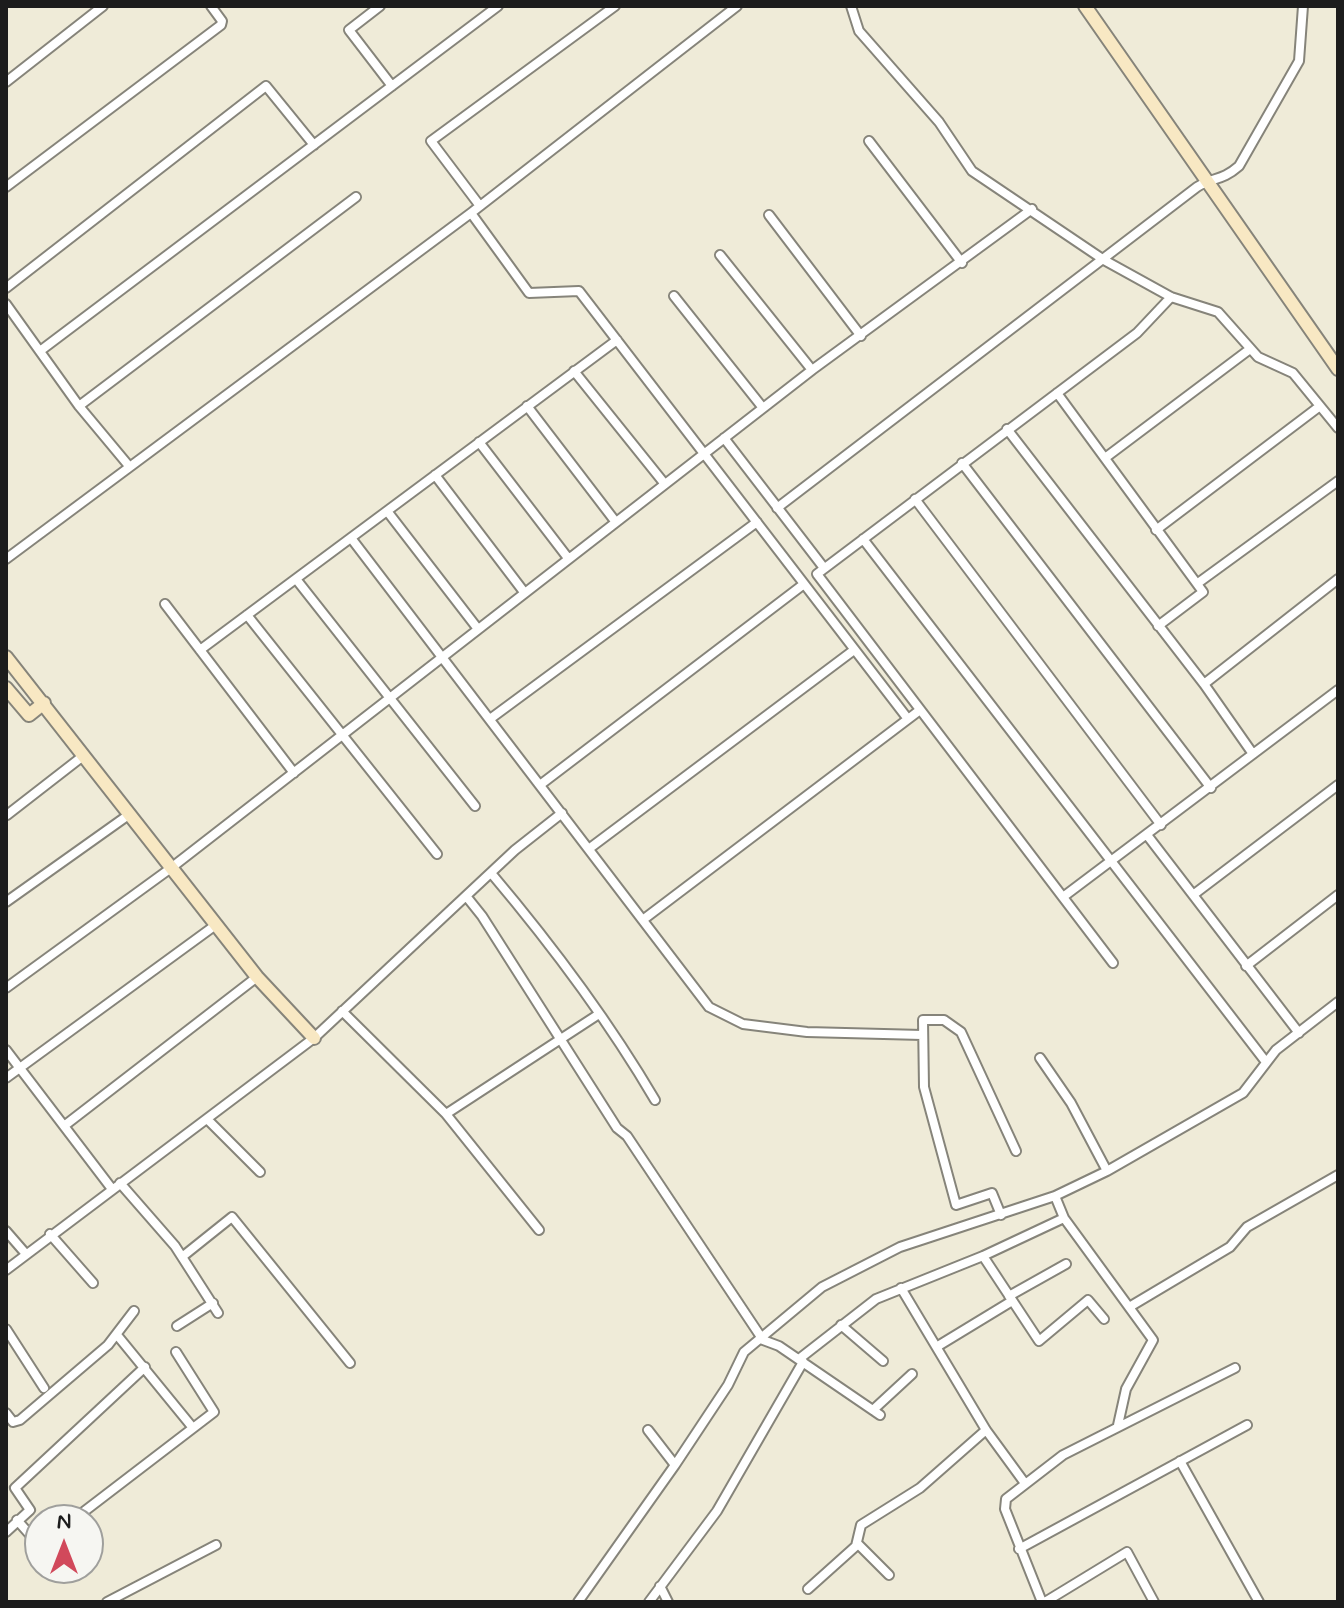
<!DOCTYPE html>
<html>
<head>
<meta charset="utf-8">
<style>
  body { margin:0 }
  #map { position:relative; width:1344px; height:1608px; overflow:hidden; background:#efebd8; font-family:Mynerve,sans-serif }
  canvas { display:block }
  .frame { position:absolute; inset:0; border:8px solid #1c1c1c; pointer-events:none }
  .north { position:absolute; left:24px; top:1504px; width:80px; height:80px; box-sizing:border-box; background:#f6f6f2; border:2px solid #9f9f9c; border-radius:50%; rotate:0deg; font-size:22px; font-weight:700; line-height:32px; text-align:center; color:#1c1c1c }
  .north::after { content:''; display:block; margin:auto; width:28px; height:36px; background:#d1495b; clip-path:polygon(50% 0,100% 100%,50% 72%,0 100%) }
</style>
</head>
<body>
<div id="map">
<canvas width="1344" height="1608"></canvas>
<div class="frame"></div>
<div class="north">N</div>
</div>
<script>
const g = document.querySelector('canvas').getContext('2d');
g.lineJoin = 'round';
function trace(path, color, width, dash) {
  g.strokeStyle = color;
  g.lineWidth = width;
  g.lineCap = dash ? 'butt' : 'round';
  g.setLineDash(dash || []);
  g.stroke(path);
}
const street = new Path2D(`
  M380,6L349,30L392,86
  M851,6L859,31L939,122L972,171L1104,260L1171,297L1218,312L1258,357L1293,373L1338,428
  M6,82L103,6
  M869,141L962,263
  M6,187L221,25L222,21L211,6
  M480,206L431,141L615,6
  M471,213L529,293L579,291L908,719
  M769,215L861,336
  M720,255L812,370
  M6,288L266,86L314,145
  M674,296L763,408
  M6,304L79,406L129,466
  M40,351L498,6
  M574,371L664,483
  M1057,393L1203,592L1158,626
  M79,406L356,197
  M527,406L615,521
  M1007,429L1204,684L1253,754
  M724,438L824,568
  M479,442L568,558
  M1105,458L1250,349
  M962,463L1211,788
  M435,475L524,592
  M915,499L1161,825
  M777,508L1197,187C1213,177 1222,181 1239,166L1299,61L1303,6
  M387,511L478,629
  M1156,530L1320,406
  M351,538L709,1007L743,1024L807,1032L922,1035
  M863,539L1266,1062
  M6,559L471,213L737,6
  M296,579L475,806
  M1198,583L1338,481
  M165,604L294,773
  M247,615L437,854
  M200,650L617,340
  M1204,684L1338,579
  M490,719L757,522
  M540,785L804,584
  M7,815L83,756
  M1147,835L1299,1033
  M590,848L854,650
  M491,873C551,944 608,1020 655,1100
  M1193,895L1338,785
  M466,896L482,916L617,1128L627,1136L763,1340L779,1346L880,1415
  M1063,897L1338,690
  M6,902L127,816
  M644,919L920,710
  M1113,963L817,574L1137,333L1171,297
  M1246,966L1338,895
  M6,988L171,868L812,370L1032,209
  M342,1011L446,1114L539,1230
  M6,1050L112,1189
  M1040,1058L1071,1103L1107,1171
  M6,1078L217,924
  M446,1114L599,1014
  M207,1119L260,1172
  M64,1126L257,977
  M120,1183L175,1246L218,1313
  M1055,1196L1064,1218L1153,1340L1126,1389L1118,1425
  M1001,1215L992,1193L956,1205L924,1087L923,1020H944L961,1032L1016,1151
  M6,1231L26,1254
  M50,1234L93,1283
  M983,1256L1039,1341L1088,1300L1104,1319
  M182,1257L232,1217L350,1363
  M6,1270L314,1038L515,850L562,813
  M901,1288L986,1430L1024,1482
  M1009,1296L1066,1264
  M1131,1306L1230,1247L1247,1227L1338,1175
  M841,1325L883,1361
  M177,1326L213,1303
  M6,1329L44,1388
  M117,1335L193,1428
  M938,1346L1012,1301
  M799,1359L876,1299L983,1256L1064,1218
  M873,1410L912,1374
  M6,1413L13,1422L20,1420L108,1345L134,1311
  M648,1430L675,1465
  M1180,1461L1259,1602
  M17,1520L40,1546
  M73,1520L214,1412L176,1352
  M6,1532L30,1510L15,1488L145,1367
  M857,1543L889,1575
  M1019,1549L1247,1425
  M660,1586L668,1602
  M808,1589L856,1546L861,1525L920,1488L986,1430
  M107,1602L216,1545
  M578,1602L675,1465L728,1385L744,1352L822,1287L900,1247L1055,1196L1107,1171L1243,1093L1276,1050L1338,1002
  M649,1602L717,1511L803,1362
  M1042,1602L1005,1509L1006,1499L1063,1455L1235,1368
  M1045,1602L1127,1552L1154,1602`);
const secondary = new Path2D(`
  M1085,6L1338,369
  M6,657L257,977L314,1038
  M6,688L29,715L44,703`);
trace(street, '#86847a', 12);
trace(secondary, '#86847a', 16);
trace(street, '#fff', 8);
trace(secondary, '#f8e8c3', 12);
</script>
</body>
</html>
